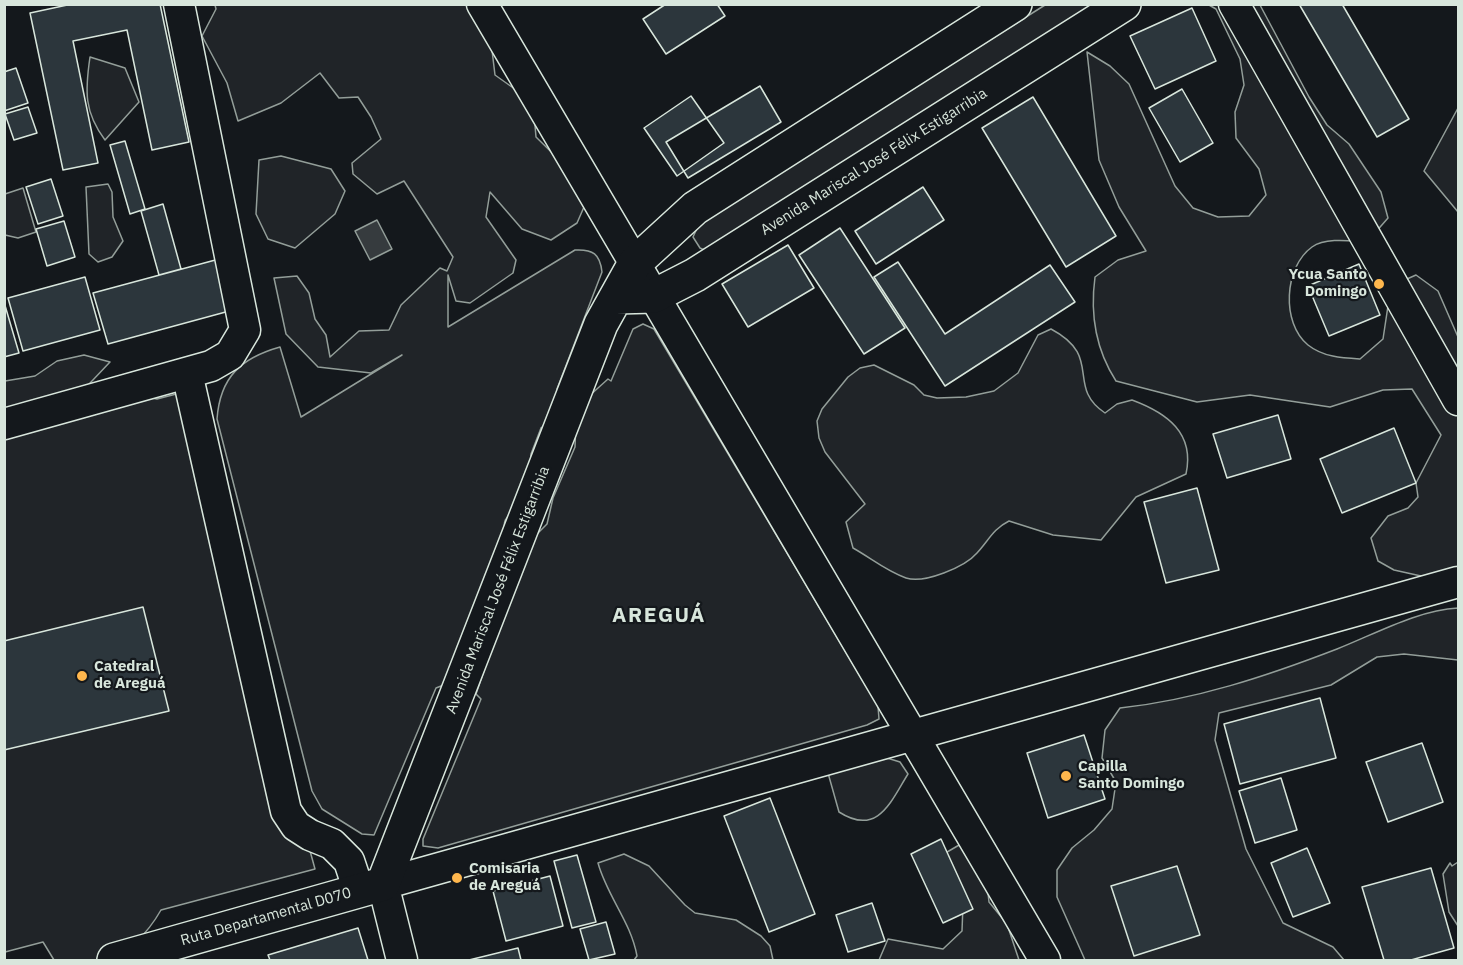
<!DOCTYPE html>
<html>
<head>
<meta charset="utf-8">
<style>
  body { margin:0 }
  #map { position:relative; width:1463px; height:965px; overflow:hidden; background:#14181c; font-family:"IBM Plex Sans",sans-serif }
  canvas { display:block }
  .frame { position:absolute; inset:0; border:6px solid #d8e6dc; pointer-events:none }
</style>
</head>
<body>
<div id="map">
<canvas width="1463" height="965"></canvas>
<div class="frame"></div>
</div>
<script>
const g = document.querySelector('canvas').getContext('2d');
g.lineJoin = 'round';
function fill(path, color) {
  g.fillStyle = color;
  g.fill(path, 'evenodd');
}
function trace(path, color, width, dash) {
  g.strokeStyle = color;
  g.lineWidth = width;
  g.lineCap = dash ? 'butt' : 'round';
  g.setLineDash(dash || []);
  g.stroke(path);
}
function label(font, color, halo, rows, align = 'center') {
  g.font = font + ' "IBM Plex Sans",sans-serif';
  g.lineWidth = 4.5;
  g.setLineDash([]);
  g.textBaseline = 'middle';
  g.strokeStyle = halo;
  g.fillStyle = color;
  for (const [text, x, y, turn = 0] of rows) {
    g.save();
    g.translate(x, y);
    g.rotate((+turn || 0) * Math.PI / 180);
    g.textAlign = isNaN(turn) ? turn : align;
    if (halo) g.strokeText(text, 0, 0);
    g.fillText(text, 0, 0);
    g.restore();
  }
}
const green = new Path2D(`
  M215,5H496L491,42L495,75L533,102L536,137L591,191L577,223L551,240L522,229L490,192L486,217L516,260L513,273L470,303L456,301L448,275V327L575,250C593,249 600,254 602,272L557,389L559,390L558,417L541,428L531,454L528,504C502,518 501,517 508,546L459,679L436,688L374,835L362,834L322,809L312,791L217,419C220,377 241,358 280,347L301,417L402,355L371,373L318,367L286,334L274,278L297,276L309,293L315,319L326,335L330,357L359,331L389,330L401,305L440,268L447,271L453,257L404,181L377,194L353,174L352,163L381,139L371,117L358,97L339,98L320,73L281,103L238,121L227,83L202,36L216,9Z
  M1045,5H1099L706,251L700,248L693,237L699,224Z
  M1209,5H1260L1309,97L1327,125L1349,144L1381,192L1388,218L1367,242C1351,241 1326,237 1312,247C1284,267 1281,323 1308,345C1323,357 1342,358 1360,359L1383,339L1391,286L1416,275L1438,291L1458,337V569L1430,578L1394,570L1378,561L1371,538L1388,516L1408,508L1418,497L1416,483L1441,435L1412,389L1383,390L1330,407L1250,395L1197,402L1116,381C1096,350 1090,314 1095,277L1118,260L1146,251L1119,207L1099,160L1087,52L1110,66L1129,84L1175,186L1193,208L1218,217L1249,216L1266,195L1259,169L1236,138L1235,112L1244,85L1240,59L1216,9Z
  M90,57L125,68L139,102L105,140C84,112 85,91 90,57Z
  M1458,108V212L1424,171Z
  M281,156L331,169L345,191L335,214L295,248L268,239L256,214L259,160Z
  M108,184L112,192L113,217L123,241L112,257L98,262L89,254L86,187Z
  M23,188L36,232L18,238L5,235V194Z
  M643,324L654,329L878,706L879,719L867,725L438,848L423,846V839L481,699L476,694L528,543L547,524L553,498L575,447L576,420L588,397L608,379L611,381L633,329Z
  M1051,329C1104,357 1065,386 1105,413L1117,404L1132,400C1167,413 1195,433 1186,474L1136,497L1101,540L1053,535L1009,521C993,529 989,540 977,553C965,567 924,584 906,578C886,571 871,558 853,548L846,522L865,504L825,452L819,438L817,421L822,409L848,377L860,368L874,365L914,385L924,395L937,398L966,397L994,391L1018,373L1038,335Z
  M84,355L110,362L73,401L126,393L157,399L184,392L315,869L161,910C149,931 127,957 101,960C86,963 69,960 54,960L43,942L5,952V381L35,376L57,361Z
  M1458,608V660L1404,654L1377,657L1331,685L1219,713L1215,740L1246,849L1283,923L1333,947L1344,960H1085L1057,897V870L1072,848L1094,830L1112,809L1116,782L1102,758L1105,730L1120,708C1195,700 1267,676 1337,649C1375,634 1418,610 1458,608Z
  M887,758L900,762L908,774C891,801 878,837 839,812L828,773Z
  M966,841L986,875L989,902L1007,924L1019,960H879L888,939L943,949L962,931L963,904L942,855Z
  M624,854L649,866L685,905L695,913L736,920L761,936L770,946L773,960H634L637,956C631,922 607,896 598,863Z
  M1458,862V926L1449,912L1443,874L1450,863L1452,866Z`);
fill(green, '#202428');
trace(green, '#939e99', 1.5);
const water = new Path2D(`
  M377,220L392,249L370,260L355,231Z`);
fill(water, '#363b3e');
trace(water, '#939e99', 1.5);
const building = new Path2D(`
  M72,4H160L189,142L152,150L127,30L73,41L98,163L63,170L30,13Z
  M666,4H717L725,16L666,54L643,19Z
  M1299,4H1342L1409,119L1377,137Z
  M1192,8L1216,61L1155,89L1130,36Z
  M16,68L28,103L4,111V72Z
  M760,86L781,122L688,178L666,142Z
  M1182,89L1213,143L1180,162L1149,108Z
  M691,96L724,143L677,176L644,128Z
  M1033,97L1116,236L1066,267L982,128Z
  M28,107L37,133L14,140L5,114Z
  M125,141L145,209L130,214L110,145Z
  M51,179L63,216L38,224L26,187Z
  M923,187L944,220L876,264L855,231Z
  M163,204L181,269L159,275L141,211Z
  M64,221L75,257L47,266L36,229Z
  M840,228L905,328L864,354L799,255Z
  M788,245L814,288L748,327L722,284Z
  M219,259L233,310L108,344L93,293Z
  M898,262L945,334L1050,265L1075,302L945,386L874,277Z
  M1359,264L1380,315L1329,336L1308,286Z
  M85,277L100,330L23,351L8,298Z
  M4,302L19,353L4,357Z
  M1278,415L1291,459L1227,478L1213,434Z
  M1394,428L1416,483L1342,513L1320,459Z
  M1197,488L1219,570L1166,583L1144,502Z
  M143,607L169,711L4,750V641Z
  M1320,698L1336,758L1240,784L1224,724Z
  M1084,735L1105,799L1048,818L1027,753Z
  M1422,743L1443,802L1388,822L1366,762Z
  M1281,778L1297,830L1255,843L1239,791Z
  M770,798L815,914L769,932L724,816Z
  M941,839L973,909L943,923L911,854Z
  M1307,848L1330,903L1293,917L1271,863Z
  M577,855L596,922L572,928L554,861Z
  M1177,866L1200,935L1134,956L1111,886Z
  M1431,868L1454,948L1411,960H1384L1362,887Z
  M550,876L563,926L506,941L493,891Z
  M872,903L885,941L848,952L836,915Z
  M606,922L615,954L589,960L580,929Z
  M358,928L368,960H270L268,955Z
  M518,948L521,960H469Z`);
fill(building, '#2c363c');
trace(building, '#d8e6dc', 1.5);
const minor = new Path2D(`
  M482,4L1045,960
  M1234,4L1458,400
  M187,373L286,811L296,826L310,835L332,844L349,861L359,891
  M4,424L211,366L230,355L245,330L179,4
  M402,960L383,884L1458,582`);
const primary = new Path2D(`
  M1015,4L695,208L635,263L616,297L654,296L695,275L1124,4
  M114,960L383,884L601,324L616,297`);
trace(minor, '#d8e6dc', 33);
trace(primary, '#d8e6dc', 36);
trace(minor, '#14181c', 30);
trace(primary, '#14181c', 33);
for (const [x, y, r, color] of [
  [1379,284,6,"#ffb74d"],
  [82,676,6,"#ffb74d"],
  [1066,776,6,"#ffb74d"],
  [457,878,6,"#ffb74d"]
]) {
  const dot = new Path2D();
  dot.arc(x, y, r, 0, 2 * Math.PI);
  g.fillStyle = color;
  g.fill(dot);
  trace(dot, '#14181c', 2);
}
label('15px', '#d8e6dc', '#14181c', [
  ["Avenida Mariscal José Félix Estigarribia",874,162,-32],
  ["Avenida Mariscal José Félix Estigarribia",498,590,-69],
  ["Ruta Departamental D070",266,917,-16]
]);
label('bold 15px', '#d8e6dc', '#14181c', [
  ["Ycua Santo",1367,275,"right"],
  ["Domingo",1367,292,"right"],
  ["Catedral",94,667],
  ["de Areguá",94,684],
  ["Capilla",1078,767],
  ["Santo Domingo",1078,784],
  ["Comisaria",469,869],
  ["de Areguá",469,886]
], 'left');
g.letterSpacing = '1.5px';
label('bold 21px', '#d8e6dc', '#14181c', [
  ["AREGUÁ",659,616]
]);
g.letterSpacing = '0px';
</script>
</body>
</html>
